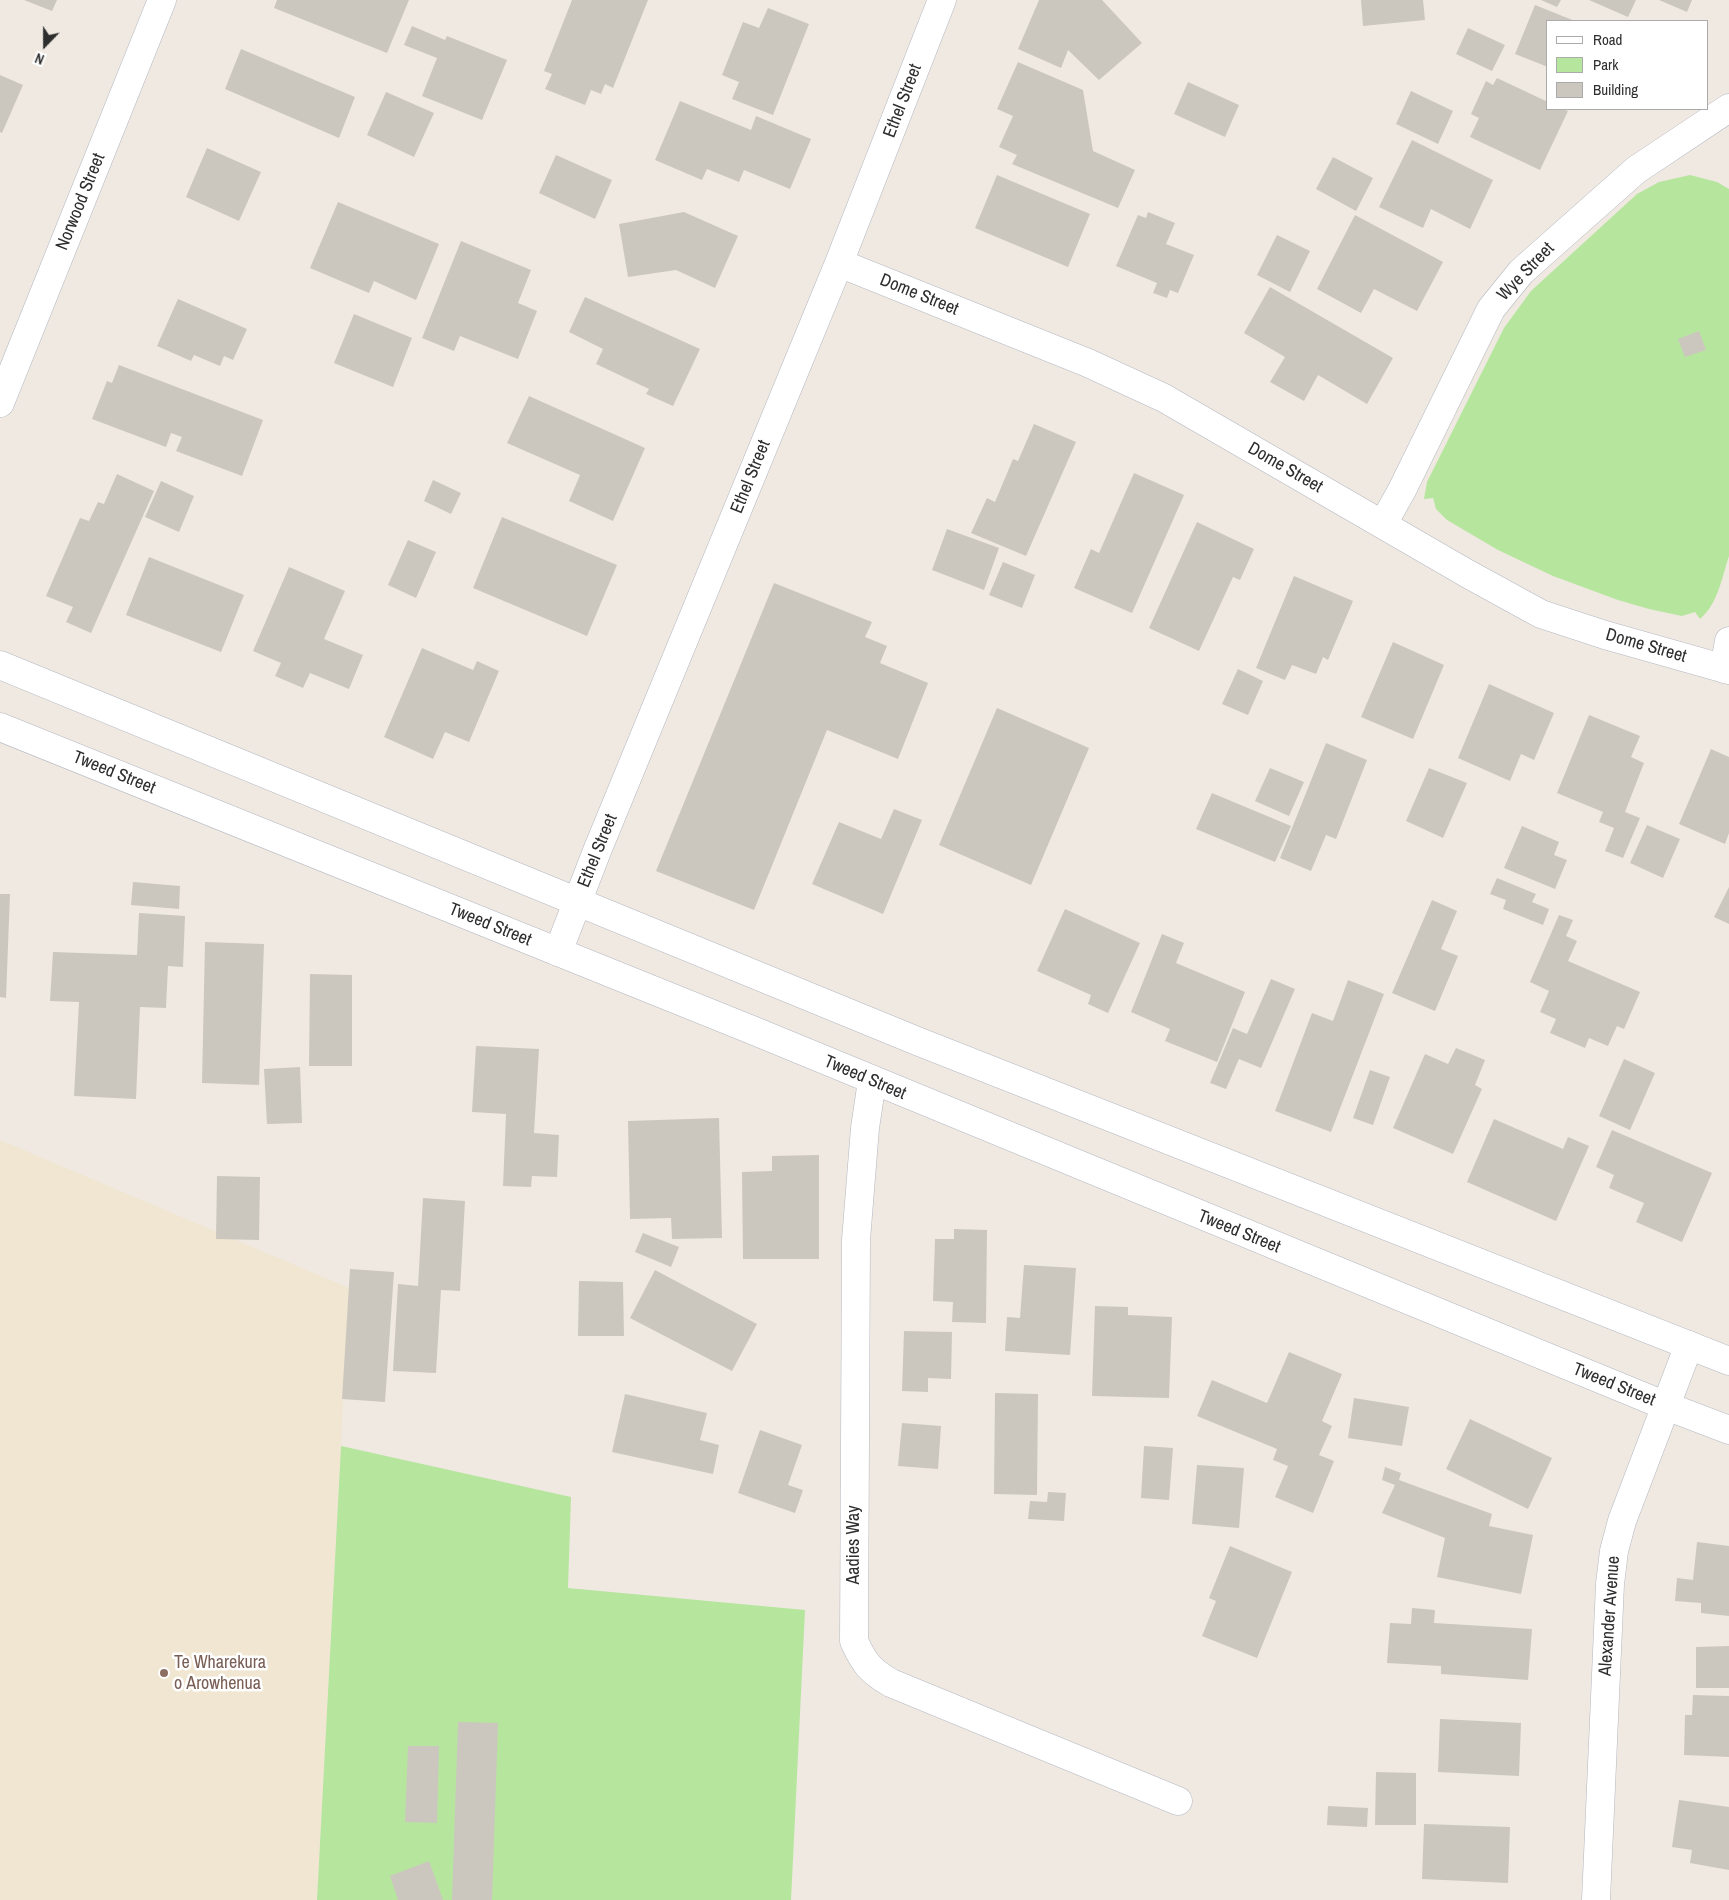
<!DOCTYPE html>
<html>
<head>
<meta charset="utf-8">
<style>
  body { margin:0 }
  #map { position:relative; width:1729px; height:1900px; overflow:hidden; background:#efe9e1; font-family:"Archivo Narrow",sans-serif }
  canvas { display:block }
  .legend { position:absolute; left:1546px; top:20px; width:162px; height:90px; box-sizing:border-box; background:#fff; border:1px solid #ababab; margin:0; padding:6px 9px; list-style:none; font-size:15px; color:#2e2e2e }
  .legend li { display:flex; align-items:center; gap:10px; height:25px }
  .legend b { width:25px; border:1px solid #ababab }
  .north { position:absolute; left:20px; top:20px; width:50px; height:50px; -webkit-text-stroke:4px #fff; paint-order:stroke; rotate:202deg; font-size:14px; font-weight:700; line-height:20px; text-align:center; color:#2e2e2e }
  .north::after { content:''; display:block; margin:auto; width:18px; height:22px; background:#2e2e2e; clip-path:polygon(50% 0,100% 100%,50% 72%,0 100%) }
</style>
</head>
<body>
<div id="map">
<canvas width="1729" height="1900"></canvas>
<ul class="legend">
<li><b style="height:6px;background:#fff"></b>Road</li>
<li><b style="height:14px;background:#b6e59e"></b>Park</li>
<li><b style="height:14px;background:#cbc7bf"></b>Building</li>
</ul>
<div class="north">N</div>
</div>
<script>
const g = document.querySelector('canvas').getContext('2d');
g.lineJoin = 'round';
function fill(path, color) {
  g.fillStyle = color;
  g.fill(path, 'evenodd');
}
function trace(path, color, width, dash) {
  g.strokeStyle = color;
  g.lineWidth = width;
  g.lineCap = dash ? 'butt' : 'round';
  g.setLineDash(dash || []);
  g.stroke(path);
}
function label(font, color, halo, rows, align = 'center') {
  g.font = font + ' "Archivo Narrow",sans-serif';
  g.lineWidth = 5;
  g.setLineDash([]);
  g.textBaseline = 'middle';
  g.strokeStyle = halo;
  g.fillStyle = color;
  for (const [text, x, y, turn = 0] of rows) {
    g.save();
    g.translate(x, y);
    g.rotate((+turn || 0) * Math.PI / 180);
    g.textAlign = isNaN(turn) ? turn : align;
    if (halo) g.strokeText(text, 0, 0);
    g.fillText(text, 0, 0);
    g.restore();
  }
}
fill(new Path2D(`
  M0,1140L349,1288L317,1900H0Z`), '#f0e6d1');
fill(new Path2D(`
  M1690,175L1717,182L1729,189V556C1722,577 1718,604 1700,619L1695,612L1682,616L1649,609L1618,600L1553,576L1498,550L1447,520L1436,509L1433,498L1424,499L1427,482L1504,328L1531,291L1637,194L1659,182Z
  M341,1446L571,1497L568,1588L805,1610L791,1900H317Z`), '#b6e59e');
fill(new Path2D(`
  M24,0H57L52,11Z
  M277,0H409L387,53L274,8Z
  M572,0H648L613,88L605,84L601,94L591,90L585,105L545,89L552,74L544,71Z
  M1039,0H1102L1142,43L1099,80L1068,50L1061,68L1018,49Z
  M1361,0H1423L1425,20L1363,26Z
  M1541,0H1561L1557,7Z
  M1589,0H1636L1628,17Z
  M1659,0H1692L1687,12Z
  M1535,5L1575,21H1548V67L1515,54Z
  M768,8L809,24L773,115L732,99L739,82L722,75L743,22L759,28Z
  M412,26L445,40L447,36L507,60L482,120L422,96L437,58L404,45Z
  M1468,28L1505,45L1492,71L1456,54Z
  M241,49L355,97L339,138L225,89Z
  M1018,62L1083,90L1093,151L1135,170L1118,208L1012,164L1017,155L999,147L1013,116L997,109Z
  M0,75L23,85L2,133L0,132Z
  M1497,78L1548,102V109H1562L1568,111L1540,170L1470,137L1479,118L1471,114L1486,81L1493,85Z
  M1188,82L1239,105L1225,137L1174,114Z
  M1411,91L1453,111L1438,144L1396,124Z
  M386,92L434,113L414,157L367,135Z
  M680,101L751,130L756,116L811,139L790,189L744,170L739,182L707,169L702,180L655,160Z
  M1412,140L1493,180L1470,229L1431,209L1423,228L1379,207Z
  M207,148L261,172L239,221L186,197Z
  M556,155L612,180L595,219L539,193Z
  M1333,157L1373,178L1356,211L1316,189Z
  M997,175L1090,214L1068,267L975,228Z
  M338,202L439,244L416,300L374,281L369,293L310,268Z
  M684,212L738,236L715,288L676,270L628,277L619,224Z
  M1148,212L1175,223L1166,244L1194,255L1178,293L1170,290L1167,298L1153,293L1157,283L1116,266L1138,215L1146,218Z
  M1355,215L1443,262L1417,311L1374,289L1361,313L1317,289Z
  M1277,235L1310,251L1290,292L1257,275Z
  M461,241L531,270L518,303L537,311L518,359L460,336L454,351L422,338Z
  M1270,287L1393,358L1367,404L1318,375L1304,401L1270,382L1285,357L1244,333Z
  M585,297L700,349L673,406L646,394L649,389L596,364L603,349L569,332Z
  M178,299L247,329L233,360L224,356L220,366L194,355L191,361L157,346Z
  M354,314L412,338L393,387L334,363Z
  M1699,331L1706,350L1685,357L1678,339Z
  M119,365L263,420L242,476L176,451L182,437L171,433L166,447L92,419L107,381L112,383Z
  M529,396L645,448L613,521L569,501L580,475L507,443Z
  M1034,424L1076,442L1026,556L971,533L987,498L995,502L1013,459L1018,461Z
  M1134,473L1184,495L1132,613L1074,588L1091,549L1099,553Z
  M117,474L154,491L91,633L66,622L73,607L46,596L80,518L89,521L98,502L104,504Z
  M433,480L461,493L451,514L424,501Z
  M161,481L194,496L179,532L145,517Z
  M502,517L617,565L587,636L473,588Z
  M1197,522L1254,549L1240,580L1233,577L1199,651L1149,628Z
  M947,529L999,548L984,590L932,570Z
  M408,540L436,552L416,598L388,585Z
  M149,557L244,595L221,652L126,615Z
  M1003,562L1035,575L1022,608L989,595Z
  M289,567L345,591L324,639L363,655L349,689L310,673L303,688L275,676L281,663L253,651Z
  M1294,576L1353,601L1328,660L1323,657L1316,674L1292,665L1285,680L1256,668Z
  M774,583L872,622L865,637L887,646L880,663L928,683L898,759L827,730L754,910L656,871Z
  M1393,642L1444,665L1413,739L1361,717Z
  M422,648L473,670L477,661L499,671L469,742L445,732L433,759L384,737Z
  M1238,669L1263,681L1248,715L1222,704Z
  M1489,684L1554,713L1534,760L1521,754L1510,781L1458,758Z
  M997,708L1089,748L1031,885L939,845Z
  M1589,715L1640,736L1631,757L1644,763L1625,812L1640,818L1623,858L1605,851L1614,828L1599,822L1603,812L1557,793Z
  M1326,743L1367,760L1336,839L1326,835L1311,871L1280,858Z
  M1711,749L1729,757V833L1725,844L1679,824Z
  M1270,768L1304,782L1289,816L1255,801Z
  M1429,768L1467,783L1443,838L1406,821Z
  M1212,793L1291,826L1275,862L1196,829Z
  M894,809L922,820L883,914L812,884L839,822L881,839Z
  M1647,825L1680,839L1663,878L1630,863Z
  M1522,826L1559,842L1554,855L1567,860L1555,889L1504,868Z
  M1497,878L1536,894L1532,902L1549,909L1543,925L1503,909L1506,900L1490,894Z
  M133,882L180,886L179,909L131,905Z
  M1729,887V924L1714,917Z
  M0,894H10L6,998L0,997Z
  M1432,900L1457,911L1441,949L1458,956L1435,1011L1392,993Z
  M1065,909L1140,943L1108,1013L1088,1004L1091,995L1037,971Z
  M139,913L185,916L183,967L168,966L166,1008L140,1007L136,1099L74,1096L79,1002L50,1001L53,952L137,955Z
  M1559,915L1573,920L1566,936L1577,941L1568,961L1640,992L1624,1029L1617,1026L1608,1046L1589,1038L1585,1048L1550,1033L1556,1019L1540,1012L1549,991L1530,982Z
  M1162,934L1184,943L1176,963L1245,992L1217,1062L1165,1041L1170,1029L1131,1012Z
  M205,942L264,944L259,1085L202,1083Z
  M310,974L352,975V1066H309Z
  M1271,979L1295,989L1261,1068L1239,1059L1226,1089L1210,1083L1233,1028L1247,1034Z
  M1348,980L1384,994L1331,1132L1275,1111L1312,1013L1333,1021Z
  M476,1046L539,1049L534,1133L559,1135L557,1177L532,1176L531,1187L503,1186L506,1114L472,1112Z
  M1456,1048L1485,1060L1475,1085L1482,1089L1453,1154L1393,1128L1425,1054L1448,1064Z
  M1624,1059L1655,1073L1630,1130L1599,1116Z
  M300,1067L302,1123L267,1124L264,1069Z
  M1370,1070L1390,1077L1373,1125L1353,1118Z
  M719,1118L722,1238L672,1239L671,1218L630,1219L628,1121Z
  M1494,1119L1563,1149L1568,1137L1589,1146L1556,1221L1467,1182Z
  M1612,1130L1712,1173L1682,1242L1636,1222L1644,1203L1609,1188L1614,1175L1596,1167Z
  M819,1155V1259H743L742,1172L772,1171V1156Z
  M217,1176L260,1177L259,1240L216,1239Z
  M423,1198L465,1201L460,1291L441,1290L436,1373L393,1371L398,1284L418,1286Z
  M954,1229L987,1230L986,1323L952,1322L953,1302L933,1301L935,1239H954Z
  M643,1233L679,1247L671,1267L635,1252Z
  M1024,1265L1076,1268L1070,1355L1005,1351L1007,1317L1020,1318Z
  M350,1269L394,1272L385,1402L342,1399Z
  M655,1270L757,1324L732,1371L630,1318Z
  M579,1281L623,1282L624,1336H578Z
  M1095,1306L1128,1307V1315L1172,1317L1169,1398L1092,1396Z
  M904,1331L952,1332L951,1379L928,1378V1392L902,1391Z
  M1289,1352L1342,1374L1322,1421L1332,1426L1319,1455L1334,1461L1313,1513L1275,1497L1288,1466L1273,1460L1277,1449L1197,1416L1212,1380L1267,1403Z
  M995,1393L1038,1394L1037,1495L994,1494Z
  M625,1394L707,1413L700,1440L719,1445L713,1474L612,1452Z
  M1354,1398L1409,1407L1402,1446L1348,1438Z
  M1470,1419L1552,1458L1528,1509L1446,1469Z
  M902,1423L941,1426L938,1469L898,1466Z
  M760,1430L802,1445L788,1485L803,1490L795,1513L738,1493Z
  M1144,1446L1173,1448L1169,1500L1141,1498Z
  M1197,1465L1244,1468L1239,1528L1192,1524Z
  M1385,1467L1401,1473L1399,1480L1492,1514L1489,1526L1533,1535L1521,1594L1437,1577L1445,1538L1382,1513L1395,1485L1382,1480Z
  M1048,1492L1066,1493L1064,1521L1028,1519L1030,1501L1047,1502Z
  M1697,1542L1729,1546V1616L1701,1613V1603L1675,1601L1677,1578L1693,1580Z
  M1230,1546L1292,1572L1257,1658L1202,1636L1216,1601L1209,1598Z
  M1412,1608L1435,1610L1434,1623L1532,1629L1528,1680L1441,1674V1666L1387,1663L1390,1623L1411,1624Z
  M1729,1646V1688H1696V1647Z
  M1693,1695L1729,1696V1757L1684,1755L1685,1715H1692Z
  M1440,1719L1521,1723L1519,1776L1438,1772Z
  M458,1722L498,1723L492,1900H452Z
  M408,1746H439L437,1823L405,1822Z
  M1376,1772L1416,1773V1825H1375Z
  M1679,1800L1729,1807V1870L1690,1863L1692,1850L1672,1847Z
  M1328,1806L1368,1808L1367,1827L1327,1825Z
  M1424,1824L1510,1827L1508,1883L1422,1879Z
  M429,1861L443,1900H398L390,1876Z`), '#cbc7bf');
const street = new Path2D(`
  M839,263L1088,363L1164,398L1468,574L1541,614L1605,635L1729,670
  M0,403L162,0
  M1383,524L1402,490L1491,309L1521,272L1636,170L1729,108
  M1724,669L1729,641
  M558,952L597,851L839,263L942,0
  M872,1081L865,1128L856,1240L854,1641C864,1663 870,1671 891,1683L1178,1801
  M1596,1900L1610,1584L1614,1551L1622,1521L1689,1345`);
const secondary = new Path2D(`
  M0,665L917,1041L1729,1361
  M0,727L752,1030L1666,1406L1729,1430`);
trace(street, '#b4b7c1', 29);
trace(secondary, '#b4b7c1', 29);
trace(street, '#fff', 28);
trace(secondary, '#fff', 28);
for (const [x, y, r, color] of [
  [164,1673,5,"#8d6e63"]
]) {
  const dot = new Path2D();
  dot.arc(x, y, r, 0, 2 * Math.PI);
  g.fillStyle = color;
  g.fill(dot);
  trace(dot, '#fff', 2);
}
label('18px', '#2e2e2e', '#fff', [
  ["Ethel Street",903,101,-69],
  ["Norwood Street",81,202,-68],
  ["Wye Street",1526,272,-46],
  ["Dome Street",919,295,22],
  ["Dome Street",1285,468,30],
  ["Ethel Street",751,477,-68],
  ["Dome Street",1646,646,16],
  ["Tweed Street",114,773,22],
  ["Ethel Street",598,851,-68],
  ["Tweed Street",490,925,22],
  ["Tweed Street",865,1078,23],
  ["Tweed Street",1239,1232,22],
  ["Tweed Street",1614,1385,22],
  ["Aadies Way",854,1545,-90],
  ["Alexander Avenue",1610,1616,-86]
]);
label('18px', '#785e54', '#fff', [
  ["Te Wharekura",174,1663],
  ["o Arowhenua",174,1684]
], 'left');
</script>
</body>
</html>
